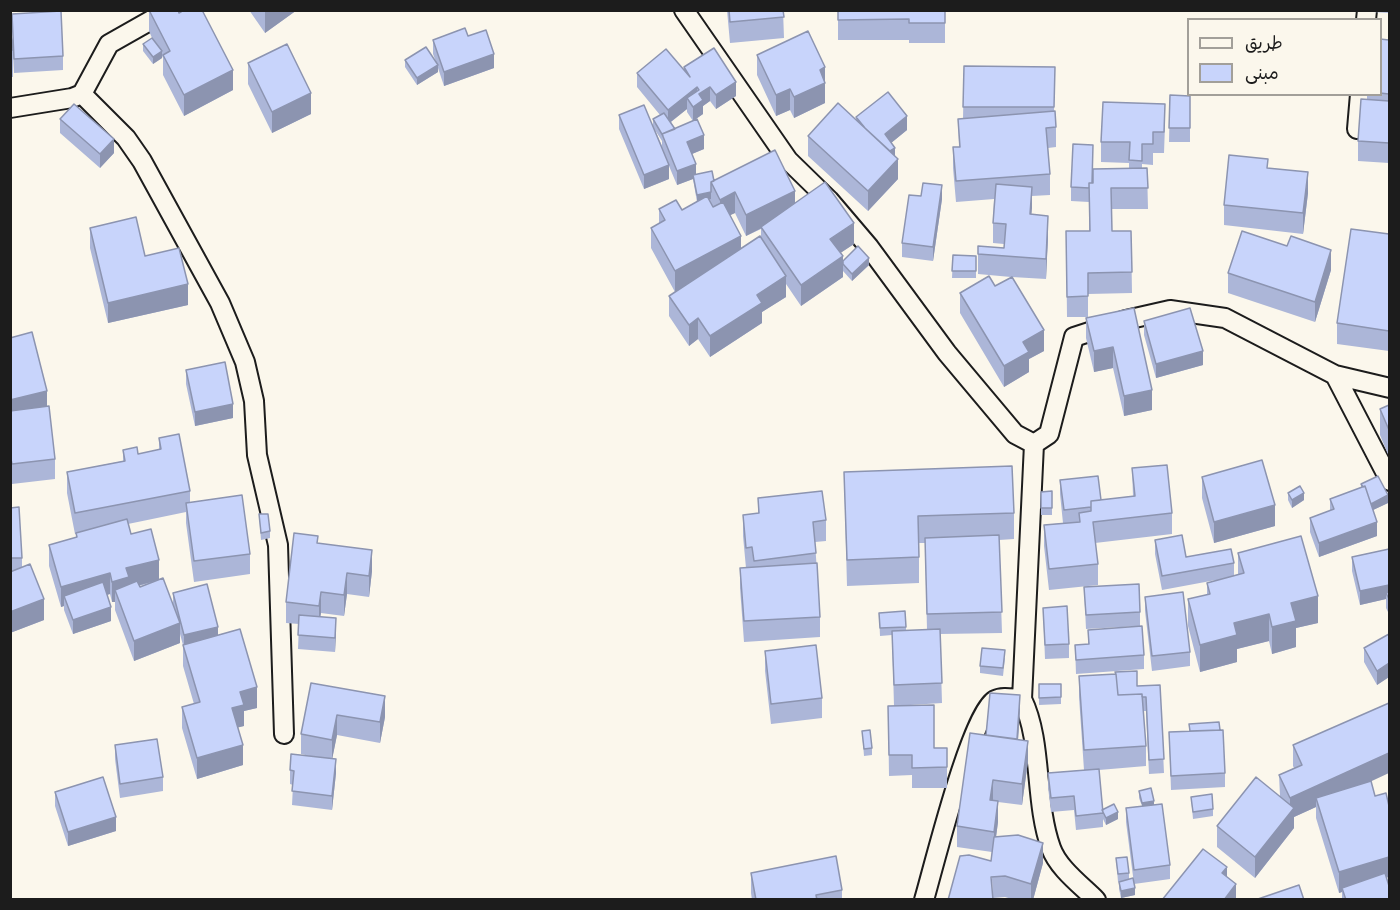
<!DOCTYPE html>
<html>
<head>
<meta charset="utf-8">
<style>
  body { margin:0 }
  #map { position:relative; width:1400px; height:910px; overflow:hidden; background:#fbf7ec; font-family:"Playpen Sans","Playpen Sans Arabic",sans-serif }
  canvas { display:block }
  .frame { position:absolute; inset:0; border:12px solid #1c1c1c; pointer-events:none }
  .legend { position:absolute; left:1187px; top:18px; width:195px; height:78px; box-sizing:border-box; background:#fbf7ec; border:2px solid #a29f99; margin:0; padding:8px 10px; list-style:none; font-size:18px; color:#1c1c1c }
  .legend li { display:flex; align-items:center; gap:12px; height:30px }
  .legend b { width:30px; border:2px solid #a29f99 }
</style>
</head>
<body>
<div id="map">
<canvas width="1400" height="910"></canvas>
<div class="frame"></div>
<ul class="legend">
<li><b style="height:8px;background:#fbf7ec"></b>طريق</li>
<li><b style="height:16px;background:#c8d4fb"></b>مبنى</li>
</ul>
</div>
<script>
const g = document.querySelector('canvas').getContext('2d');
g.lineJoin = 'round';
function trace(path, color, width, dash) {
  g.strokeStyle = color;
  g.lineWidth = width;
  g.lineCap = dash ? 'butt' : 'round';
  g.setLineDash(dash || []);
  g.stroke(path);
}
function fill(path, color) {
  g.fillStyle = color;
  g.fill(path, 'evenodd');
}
const minor = new Path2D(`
  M684,10L788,160L829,200L869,247L947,353L1015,434L1034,444L1049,434L1074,337L1126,320L1170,310L1225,318L1335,375L1390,388
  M1366,20L1367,10
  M82,94L126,138L142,161L220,303L245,362L254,401L257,455L278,545L284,734
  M10,108L72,98L82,94L109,44L169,10
  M1357,129L1360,94
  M1335,375L1390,481
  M1022,699L1034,444
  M924,900C934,866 971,714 995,700C1003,696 1014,699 1022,699C1043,742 1034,801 1051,848C1058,868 1081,885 1096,900`);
trace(minor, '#1c1c1c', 22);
trace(minor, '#fbf7ec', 18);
fill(new Path2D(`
  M149,10L233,90L184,116L163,75V58L162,56V58L153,64L143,51V44L152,38L149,31Z
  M249,10H297L265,33Z
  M727,10H783L784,38L730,43Z
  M838,10H945V43H909V40H838Z
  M1373,10H1389V13L1373,12Z
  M12,14L63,56V70L14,73L13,53V77H10V28L13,47Z
  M468,36L494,68L444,86L438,68V72L417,85L405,67V60L436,62L433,54V40Z
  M1380,39L1389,40V163L1358,161V141L1367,100V94H1380Z
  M757,55L825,67V103L794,118L790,110L776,116L757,75Z
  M248,63L311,114L272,133L248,84Z
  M964,66L1055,67L1054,111L1056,127V147L1048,148L1050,174V195L1032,196L1031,214L1048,236L1046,279L1012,277L1044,351L1029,359V372L1004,387L960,313V293L995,286L1011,277L978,274V254L1004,248V244L993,243V223L994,199L956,202L953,168V147H959L958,119H963Z
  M684,67L736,96L716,109L710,101L703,106V114L693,121L687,112V109L671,122L675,129L704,149L692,154L696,175L714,181L795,203L854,244L840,253L843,261L869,265L852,281L843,271V277L801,306L786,284V297L762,312V323L710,357L698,339L689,346L669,316V296L675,292L651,248V228L659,224V209L682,210L697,202L693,179L677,185L669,166V179L644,189L619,129V115L653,125V119L660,115L637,87V73L684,70ZM655,130L662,141V146ZM735,213L746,236L761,229V237L741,249L730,215Z
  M1170,95L1190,96V142H1169Z
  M856,117L907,130L891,143L895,155L898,179L868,211L808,156V136L856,119Z
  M60,119L114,153L100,168L60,133Z
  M1165,125L1164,153H1153V165L1142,164V168H1147L1148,209H1111L1112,231H1131L1132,293L1088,294V317H1067L1066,231H1089V202L1071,201V187L1093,169H1129V163L1101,162V142Z
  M1268,169L1308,193L1303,234L1224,225V205Z
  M921,196L942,199L933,261L902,257V243Z
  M90,228L145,256L188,305L108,323L90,248Z
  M1389,234V351L1337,344V323Z
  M953,255L976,256V278H952Z
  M1331,270L1315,322L1228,293V273Z
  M1134,308L1152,410L1124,416L1113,368L1094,372L1086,338V318Z
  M1144,321L1203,365L1156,378L1144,335Z
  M10,338L47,406L55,459V479L12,484L10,476Z
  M186,370L233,418L195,426L186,384Z
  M1389,405V457L1380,435V409Z
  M159,438L190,491V502L250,554V574L194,582L186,523V512L128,524L131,534L159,580L173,604V593L218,635L257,708L244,711V726L238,727L243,765L197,779L182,728V707L194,704L183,666V645L180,634V643L134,661L115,610V602H112L110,594L107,595L111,621L73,634L64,610V606L61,607L49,566V545L76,538V534H75L67,493V472L123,461V450L138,454L159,450ZM156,581L140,587L139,586Z
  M1132,468L1172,513V534L1095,543L1098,564V585L1049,590L1044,546V525L1063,523L1060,494V480L1101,500L1133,496Z
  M844,472L1014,513V539L999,540L1002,633L940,634L942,703L895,706L934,748H947V788H912V775L889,776L888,706H894L892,635L880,636L879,613L906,627V631L927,630L925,543H919V583L847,586Z
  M1202,477L1275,526L1214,543L1202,498Z
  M1361,484L1388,503L1373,510L1377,536L1319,557L1310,532V518L1330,511V499L1361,488Z
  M1052,491V515H1041V492Z
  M1288,493L1304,500L1292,508L1288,500Z
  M758,498L826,520V541L815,542L820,617V637L744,642L740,588V568H746L743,536V515L758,514Z
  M10,508L22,558V568L44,620L10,633Z
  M259,514L270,531V538L261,540Z
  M1155,540L1186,557L1234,563V576L1238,574V553L1318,623L1296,628V647L1272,654L1269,641L1237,649V662L1200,672L1188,626V599L1207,595V583L1216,580L1162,590L1155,554Z
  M318,543L372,571L369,597L347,594L344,616L321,613L320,617L336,632L335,652L298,649L299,624L286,623V602Z
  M1389,549V614L1386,608V599L1360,605L1352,571V557Z
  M1084,587L1140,612V626L1086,629Z
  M1145,597L1190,652V666L1152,671L1145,611Z
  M1043,608L1069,644V658L1045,659Z
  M1088,630L1144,655V669L1076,674L1075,645L1088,644Z
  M1389,634V677L1377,685L1364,662V648Z
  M765,651L822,698V718L771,724L765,671Z
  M1005,658L1003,676L980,673V666Z
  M1079,676L1137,686L1160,685L1164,773L1149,774L1146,711H1143L1146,746V766L1099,770L1103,810L1118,819L1106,825L1103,819V827L1076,830L1074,810L1051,812L1048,787V773L1084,770L1079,697Z
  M311,683L385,717L380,743L337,735L332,759L336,773L332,810L292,805L293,785L290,784V770L314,757L301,754V734Z
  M1039,684H1061V704L1039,705Z
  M1020,709L1018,740L1028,761L1022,805L998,802V822L996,837L1043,863L1033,900H1015L1005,897L993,898L991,861L992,852L957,847V826L986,735Z
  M1189,724L1225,773V787L1171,790L1169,732L1189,731Z
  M862,731L872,748V755L864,756Z
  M115,745L163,777V791L120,798L115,759Z
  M1293,745L1371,782L1387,878L1389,900H1342V892L1339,893L1316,818V807L1294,817V828L1255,878L1217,847V826L1280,796L1279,775L1294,768L1293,766Z
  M1139,791L1154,805L1170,865V879L1134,884L1126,822V808L1142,806L1139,798Z
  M55,792L116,831L68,846L55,806Z
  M1191,797L1213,809V816L1193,819Z
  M1116,858L1129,873V879L1135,895L1121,898L1119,889V882L1123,881L1118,882Z
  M751,873L842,890V900H752L751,893Z`), '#acb6d8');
fill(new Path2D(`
  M268,10H297L265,33V12Z
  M162,51V58L153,64V57Z
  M494,54V68L444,86V72Z
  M438,65V72L417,85V78Z
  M825,67V103L794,118V97L820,70Z
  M233,70V90L184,116V95Z
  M736,82V96L716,109V95Z
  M697,87V101L687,98V109L668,124V110Z
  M710,87V101L703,106V114L693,121V107L699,94Z
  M790,89V110L776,116V95Z
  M311,93V114L272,133V112Z
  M907,116V130L885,148V134Z
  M704,135V149L687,156V142Z
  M114,139V153L100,168V154Z
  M895,148V162L887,154Z
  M898,159V179L868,211V191Z
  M696,164V178L693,175V179L677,185V171Z
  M669,165V179L644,189V175Z
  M1308,172V193L1303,234V213Z
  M942,185V199L933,261V247Z
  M1032,187V208L1030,235V214Z
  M795,191V211L746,236V215Z
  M711,192V199L697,202V195Z
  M735,192V213L720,220V200Z
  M1048,216V236L1046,279V259Z
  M854,223V244L830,260V239Z
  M741,236V256L675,292V271Z
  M1331,250V270L1315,322V302Z
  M843,256V277L801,306V285Z
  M869,258V265L852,281V274Z
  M786,276V297L762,312V323L710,357V336L757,295Z
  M188,284V305L108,323V303Z
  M698,318V339L689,346V325Z
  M1044,330V351L1029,359V372L1004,387V366L1023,342Z
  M1113,347V368L1094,372V351Z
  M1203,351V365L1156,378V364Z
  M1152,390V410L1124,416V396Z
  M47,391V412L10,420V400Z
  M233,404V418L195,426V412Z
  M1304,493V500L1292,508V500Z
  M1388,495V503L1371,511V504Z
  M1275,505V526L1214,543V522Z
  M1377,522V536L1319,557V543Z
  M372,550V571L369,597V576Z
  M159,560V580L129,588L115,590V602H112V582L126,568Z
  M110,573V594L68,605L64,596V606L61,607V587Z
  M347,573V594L344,616V595Z
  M1389,585V599L1386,593V599L1360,605V591Z
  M321,592V613L319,626V606Z
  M1318,596V623L1296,628V647L1272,654V627L1291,603Z
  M44,599V620L10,633V612Z
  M111,607V621L73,634V620Z
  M1269,614V641L1237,649V662L1200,672V645L1234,623Z
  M336,618V632L335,652V638Z
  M180,623V643L134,661V641Z
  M218,627V641L184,649V635Z
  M1389,663V677L1377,685V671Z
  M257,687V708L244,711V726L232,729V708L240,692Z
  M1020,695V709L1017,756V742Z
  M385,696V717L380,743V722Z
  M337,715V735L332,760V740Z
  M1028,741V761L1022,805V784Z
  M243,745V765L197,779V758Z
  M1389,753V773L1318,806L1316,798V807L1294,817V828L1255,878V857L1290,813V798Z
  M336,759V773L332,810V796Z
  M993,780V801L990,800Z
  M998,801V822L994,852V832Z
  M1154,801V808L1142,810V803Z
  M1118,812V819L1106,825V818Z
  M116,817V831L68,846V832Z
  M1043,843V863L1033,900H1031V884Z
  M1389,857V877L1343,892L1342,888V892L1339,893V872Z
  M1227,867V888L1222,873Z
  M1236,884V900H1224Z
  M1135,888V895L1121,898V891Z`), '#8c94b0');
const building = new Path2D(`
  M149,10H178L179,13L184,10H202L233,70L184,95L163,55L170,51Z
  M729,10H783L784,17L730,22Z
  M838,10H945V23H909V19L838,20Z
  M61,11L63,56L14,59L12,14Z
  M10,28L13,50H10Z
  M465,28L468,36L486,30L494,54L444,72L433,40Z
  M808,31L825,67L820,70L825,83L794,97L790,89L776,95L757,55Z
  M152,38L162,51L153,57L143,44Z
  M1380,39L1389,40V94L1380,93Z
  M287,44L311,93L272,112L248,63Z
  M426,47L438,65L417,78L405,60Z
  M714,48L736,82L716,95L710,87L699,94L703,100L693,107L687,98L699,90L697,87L668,110L637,73L666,49L690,77L684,67Z
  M964,66L1055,67L1054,107H963Z
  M888,92L907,116L885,134L895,148L890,151L865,128L856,117Z
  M1170,95L1190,96V128H1169Z
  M1361,99L1389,101V143L1358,141Z
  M1103,102L1165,104L1164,132H1153V144H1142V161L1129,160L1130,142H1101Z
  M838,103L898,159L868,191L808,136Z
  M74,104L114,139L100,154L60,119Z
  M644,105L669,165L644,175L619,115Z
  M1055,111L1056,127L1046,128L1050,174L956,181L953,147H960L958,119Z
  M664,113L675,129L662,134L663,136L653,119Z
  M697,119L704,135L687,142L696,164L677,171L662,134Z
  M1073,144L1093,145L1092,183H1089V188L1071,187Z
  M775,150L795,191L746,215L735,192L720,200L711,182Z
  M1229,155L1268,159L1267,168L1308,172L1303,213L1224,205Z
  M1147,168L1148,188H1111L1112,231H1131L1132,272L1088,273V296L1067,297L1066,231H1090L1089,183H1093V169Z
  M712,171L714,181L711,182V192L697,195L693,175Z
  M825,182L854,223L830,239L843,256L801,285L761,227Z
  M923,183L942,185L933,247L902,243L909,195L921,196Z
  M996,184L1032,187L1030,214L1048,216L1046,259L978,254V246L1004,248L1006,224L993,223Z
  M707,196L713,207L723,202L741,236L675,271L651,228L665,220L659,209L676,200L682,210Z
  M136,217L145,256L179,248L188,284L108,303L90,228Z
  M1351,229L1389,234V331L1337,323Z
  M1242,231L1287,246L1291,236L1331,250L1315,302L1228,273Z
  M760,236L786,276L757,295L762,303L710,336L698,318L689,325L669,296Z
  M858,246L869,258L852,274L843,264V261Z
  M953,255L976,256V271H952Z
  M989,276L995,286L1012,277L1044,330L1023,342L1029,352L1004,366L960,293Z
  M1134,308L1152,390L1124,396L1113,347L1094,351L1086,318Z
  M1190,308L1203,351L1156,364L1144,321Z
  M32,332L47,391L10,400V338Z
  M225,362L233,404L195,412L186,370Z
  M1389,405V430L1380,409Z
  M49,406L55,459L12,464L10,455V411Z
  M179,434L190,491L75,513L67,472L125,461L123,450L137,447L138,454L161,449L159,438Z
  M1262,460L1275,505L1214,522L1202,477Z
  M1167,465L1172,513L1093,522L1098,564L1049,569L1044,525L1080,522L1079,513L1091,511V501L1135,496L1132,468Z
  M1012,466L1014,513L918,516L919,557L847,560L844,472Z
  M1098,476L1101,500L1091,501V507L1064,510L1060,480Z
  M1378,476L1388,495L1371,504L1365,486L1363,487L1361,484Z
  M1300,486L1304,493L1292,500L1288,493Z
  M1365,486L1377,522L1319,543L1310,518L1334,509L1330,499Z
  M822,491L826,520L813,522L816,553L754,561L752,547L746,548L743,515L759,513L758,498Z
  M1052,491V508H1041V492Z
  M242,495L250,554L194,561L186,503Z
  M19,507L22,558H10V508Z
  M259,514H268L270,531L261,533Z
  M127,519L131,534L151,529L159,560L126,568L129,577L112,582L110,573L61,587L49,545L77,537L76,533Z
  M294,533L318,536L317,543L372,550L369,576L347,573L344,595L321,592L319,606L286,602Z
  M999,535L1002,612L927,614L925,538Z
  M1182,535L1186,557L1231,549L1234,563L1162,576L1155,540Z
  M1301,536L1318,596L1291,603L1296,621L1272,627L1269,614L1234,623L1237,635L1200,645L1188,599L1210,594L1207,583L1244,573L1238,553Z
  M1389,549V585L1360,591L1352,557Z
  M817,563L820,617L744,621L740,568Z
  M30,564L44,599L10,612V572Z
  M163,578L180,623L134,641L115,590L137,581L140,587Z
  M103,582L111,607L73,620L64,596Z
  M207,584L218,627L184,635L173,593Z
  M1139,584L1140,612L1086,615L1084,587Z
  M1183,592L1190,652L1152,656L1145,597Z
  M1389,592V599L1386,593Z
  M1067,606L1069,644L1045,645L1043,608Z
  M905,611L906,627L880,628L879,613Z
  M299,615L336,618L335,638L298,635Z
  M1142,626L1144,655L1076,660L1075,645L1089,644L1088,630Z
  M240,629L257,687L240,692L244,705L232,708L243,745L197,758L182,707L200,702L183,645Z
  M940,629L942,683L894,685L892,631Z
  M1389,634V663L1377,671L1364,648Z
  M816,645L822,698L771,704L765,651Z
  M982,648L1005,650L1003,668L980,666Z
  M1137,671V686L1160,685L1164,759L1149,760L1146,697H1142V694L1118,695L1116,674L1115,672Z
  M1116,674L1118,695L1142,694L1146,746L1084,750L1079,676Z
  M311,683L385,696L380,722L337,715L332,740L301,734Z
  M1039,684H1061V697L1039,698Z
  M990,693L1020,695L1017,739L986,735Z
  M1389,703V753L1290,798L1279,775L1302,765L1293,745Z
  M934,705V748H947V767L912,768V755H889L888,706Z
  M1219,722L1220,730L1190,731L1189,724Z
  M870,730L872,748L864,749L862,731Z
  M1223,730L1225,773L1171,776L1169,732Z
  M970,733L1028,741L1022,784L993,780L990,800L998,801L994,832L957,826Z
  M157,739L163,777L120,784L115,745Z
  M291,754L336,759L332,796L292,791L294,771L290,770Z
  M1099,769L1103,813L1076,816L1074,796L1051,798L1048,773Z
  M103,777L116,817L68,832L55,792Z
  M1256,777L1294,808L1255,857L1217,826Z
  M1371,781L1375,796L1386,793L1389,806V857L1339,872L1316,798Z
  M1151,788L1154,801L1142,803L1139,791Z
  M1212,794L1213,809L1193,812L1191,797Z
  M1114,804L1118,812L1106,818L1102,810Z
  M1162,804L1170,865L1134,870L1126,808Z
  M1018,835L1043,843L1031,884L1005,876L991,877L993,900H948L960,856L969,855L991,861L994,837Z
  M1203,849L1227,867L1222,873L1236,884L1224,900H1162Z
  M836,856L842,890L816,895L817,900H756L751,873Z
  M1127,857L1129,873L1118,874L1116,858Z
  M1385,873L1389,886V900H1346L1342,888Z
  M1133,878L1135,888L1121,891L1119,882Z
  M1299,885L1304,900H1255Z`);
fill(building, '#c8d4fb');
trace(building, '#8c94b0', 1.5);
</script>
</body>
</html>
